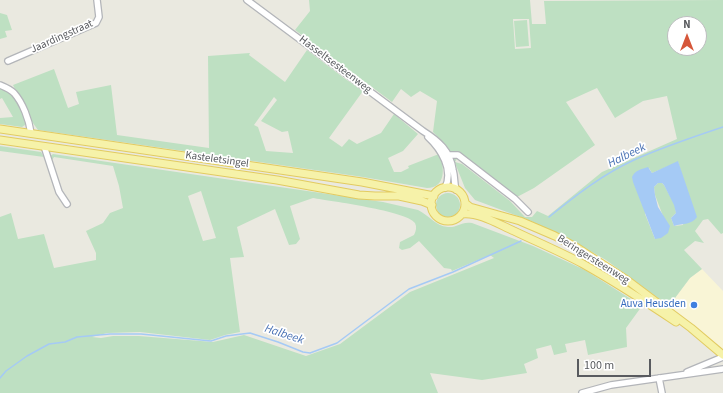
<!DOCTYPE html>
<html>
<head>
<meta charset="utf-8">
<style>
  body { margin:0 }
  #map { position:relative; width:723px; height:393px; overflow:hidden; background:#eae9e0; font-family:"Source Sans 3",sans-serif }
  canvas { display:block }
  .north { position:absolute; left:667px; top:16px; width:40px; height:40px; box-sizing:border-box; background:#fff; border:1px solid #bdbdbf; border-radius:50%; rotate:0deg; font-size:11px; font-weight:700; line-height:16px; text-align:center; color:#595b5f }
  .north::after { content:''; display:block; margin:auto; width:14px; height:18px; background:#d6573a; clip-path:polygon(50% 0,100% 100%,50% 72%,0 100%) }
  .scale { position:absolute; left:577px; top:359px; width:74px; height:18px; box-sizing:border-box; border:2px solid #595b5f; border-top:0; padding-left:5px; font-size:12px; line-height:14px; white-space:nowrap; color:#595b5f; -webkit-text-stroke:3px #fff; paint-order:stroke }
</style>
</head>
<body>
<div id="map">
<canvas width="723" height="393"></canvas>
<div class="north">N</div>
<div class="scale">100 m</div>
</div>
<script>
const g = document.querySelector('canvas').getContext('2d');
g.lineJoin = 'round';
function fill(path, color) {
  g.fillStyle = color;
  g.fill(path, 'evenodd');
}
function trace(path, color, width, dash) {
  g.strokeStyle = color;
  g.lineWidth = width;
  g.lineCap = dash ? 'butt' : 'round';
  g.setLineDash(dash || []);
  g.stroke(path);
}
function label(font, color, halo, rows, align = 'center') {
  g.font = font + ' "Source Sans 3",sans-serif';
  g.lineWidth = 3.5;
  g.setLineDash([]);
  g.textBaseline = 'middle';
  g.strokeStyle = halo;
  g.fillStyle = color;
  for (const [text, x, y, turn = 0] of rows) {
    g.save();
    g.translate(x, y);
    g.rotate((+turn || 0) * Math.PI / 180);
    g.textAlign = isNaN(turn) ? turn : align;
    if (halo) g.strokeText(text, 0, 0);
    g.fillText(text, 0, 0);
    g.restore();
  }
}
fill(new Path2D(`
  M702,269L723,291V350L702,334L698,329L669,306L690,278Z`), '#f9f5d6');
fill(new Path2D(`
  M309,0H530L532,24H546L544,1L723,0V233L721,234L708,219L703,220L695,231L704,243L695,241L684,250L702,269L690,278L669,306L606,260L576,243L531,221L475,200L465,188L451,153L446,145L433,132L437,101L420,91L411,97L401,89L392,102L295,30L310,11ZM513,19H529L531,48L515,49ZM675,24H699V48H675ZM597,88L615,118L643,101L667,96L677,139L602,172L548,216L537,211L532,217H525L510,201L462,164L455,162L458,157L517,197L534,188L595,145L566,102ZM678,162L686,188L683,225L674,226L671,218L676,213L675,205L664,185L662,183H658L654,187L655,195L663,216L655,239L645,214L649,168L652,173Z
  M0,13L7,15L12,30L5,31L7,37L0,39Z
  M527,20L529,46L516,47L514,21Z
  M307,50L344,78L363,91L329,138L342,147L349,139L357,144L381,133L394,114L418,134L403,151L388,158L394,172H401L409,168L408,166L439,154C445,167 446,188 427,188L363,177L38,130L30,119L13,85L54,69L68,108L79,104L76,92L111,85L117,135L209,148L208,56L250,53L249,55L285,82ZM274,97L277,100L261,121L282,132L288,131L293,153L266,151L258,127L254,125Z
  M0,83L8,86L25,118V125L22,127L0,124V118L13,117L2,98L0,99Z
  M0,146L41,152L44,157L0,151Z
  M53,154L383,202L418,210C429,215 435,226 448,227C457,228 461,221 472,223L533,246L585,270L642,306L626,328L627,347L588,355L585,340L565,344L567,352L554,355L551,345L536,349L538,358L524,364L527,373L482,380L430,373L438,393H0V217L11,213L18,239L44,234L54,268L96,260V253L86,231L103,223L110,213L123,208L119,186L113,166L54,157L52,160L53,165H51L49,157ZM201,191L216,238L203,241L188,196ZM313,198C330,201 407,211 415,223C417,227 416,231 414,235L400,242L399,248L402,250L410,248L419,241L444,268L451,269L452,271L490,255L494,258L410,292L340,344L306,356L244,335L213,342L139,336H113L101,338L92,337L107,333L140,332L210,340L225,335L240,332L230,258L244,257L237,227L275,209L289,245L296,244L300,239L290,206Z
  M436 205a12 12 0 1 1 24 0a12 12 0 1 1-24 0Z`), '#bee0c2');
fill(new Path2D(`
  M678,161L697,217C692,225 683,223 674,226L671,218L676,213L674,205L664,185L662,183H658L654,187L655,195L658,207L670,226L668,233L661,238L655,239L633,182L632,177C635,170 642,169 648,167L652,173Z`), '#a5caf5');
trace(new Path2D(`
  M549,217C575,196 603,174 634,160C663,147 693,137 723,127
  M0,378L6,371L27,356L49,344L65,342L77,337L110,334H141L211,341L226,336L250,333L278,342L303,352L310,353L337,343L409,289L453,272L521,241`), '#a5caf5', 1.5);
const minor = new Path2D(`
  M247,0L423,131C439,141 450,151 453,170C455,177 454,183 456,190
  M8,61L96,23L99,17L97,0
  M0,85C5,87 10,89 14,93C23,103 29,120 31,133
  M428,137C441,149 454,170 445,188
  M44,146L59,192L67,204
  M448,155H458L515,199L528,212
  M687,372L723,357
  M659,378L662,393
  M582,393L611,385L723,369`);
const major = new Path2D(`
  M0,129L362,182L434,196
  M0,140L277,180L359,195L375,196H399L422,201L432,205
  M431 204a17 17 0 1 1 34 0a17 17 0 1 1-34 0Z
  M465,203L470,207L520,221L555,236L576,247L627,280L691,328L723,355
  M462,214C479,212 498,224 514,231C537,242 561,252 583,264C615,282 646,302 676,322`);
trace(minor, '#b3b5b9', 8);
trace(major, '#e2cb61', 9);
trace(minor, '#fff', 5.5);
trace(major, '#f6f2a9', 7);
for (const [x, y, r, color] of [
  [694,305,4,"#3f7fe0"]
]) {
  const dot = new Path2D();
  dot.arc(x, y, r, 0, 2 * Math.PI);
  g.fillStyle = color;
  g.fill(dot);
  trace(dot, '#fff', 1.5);
}
label('11px', '#595b5f', '#fff', [
  ["Jaardingstraat",62,37,-24],
  ["Hasseltsesteenweg",335,65,37],
  ["Kasteletsingel",217,160,8],
  ["Beringersteenweg",593,260,32]
]);
label('11px', '#366cbe', '#fff', [
  ["Auva Heusden",686,305]
], 'right');
label('italic 12px', '#4b73b5', '#fff', [
  ["Halbeek",627,156,-26],
  ["Halbeek",284,335,18]
]);
</script>
</body>
</html>
